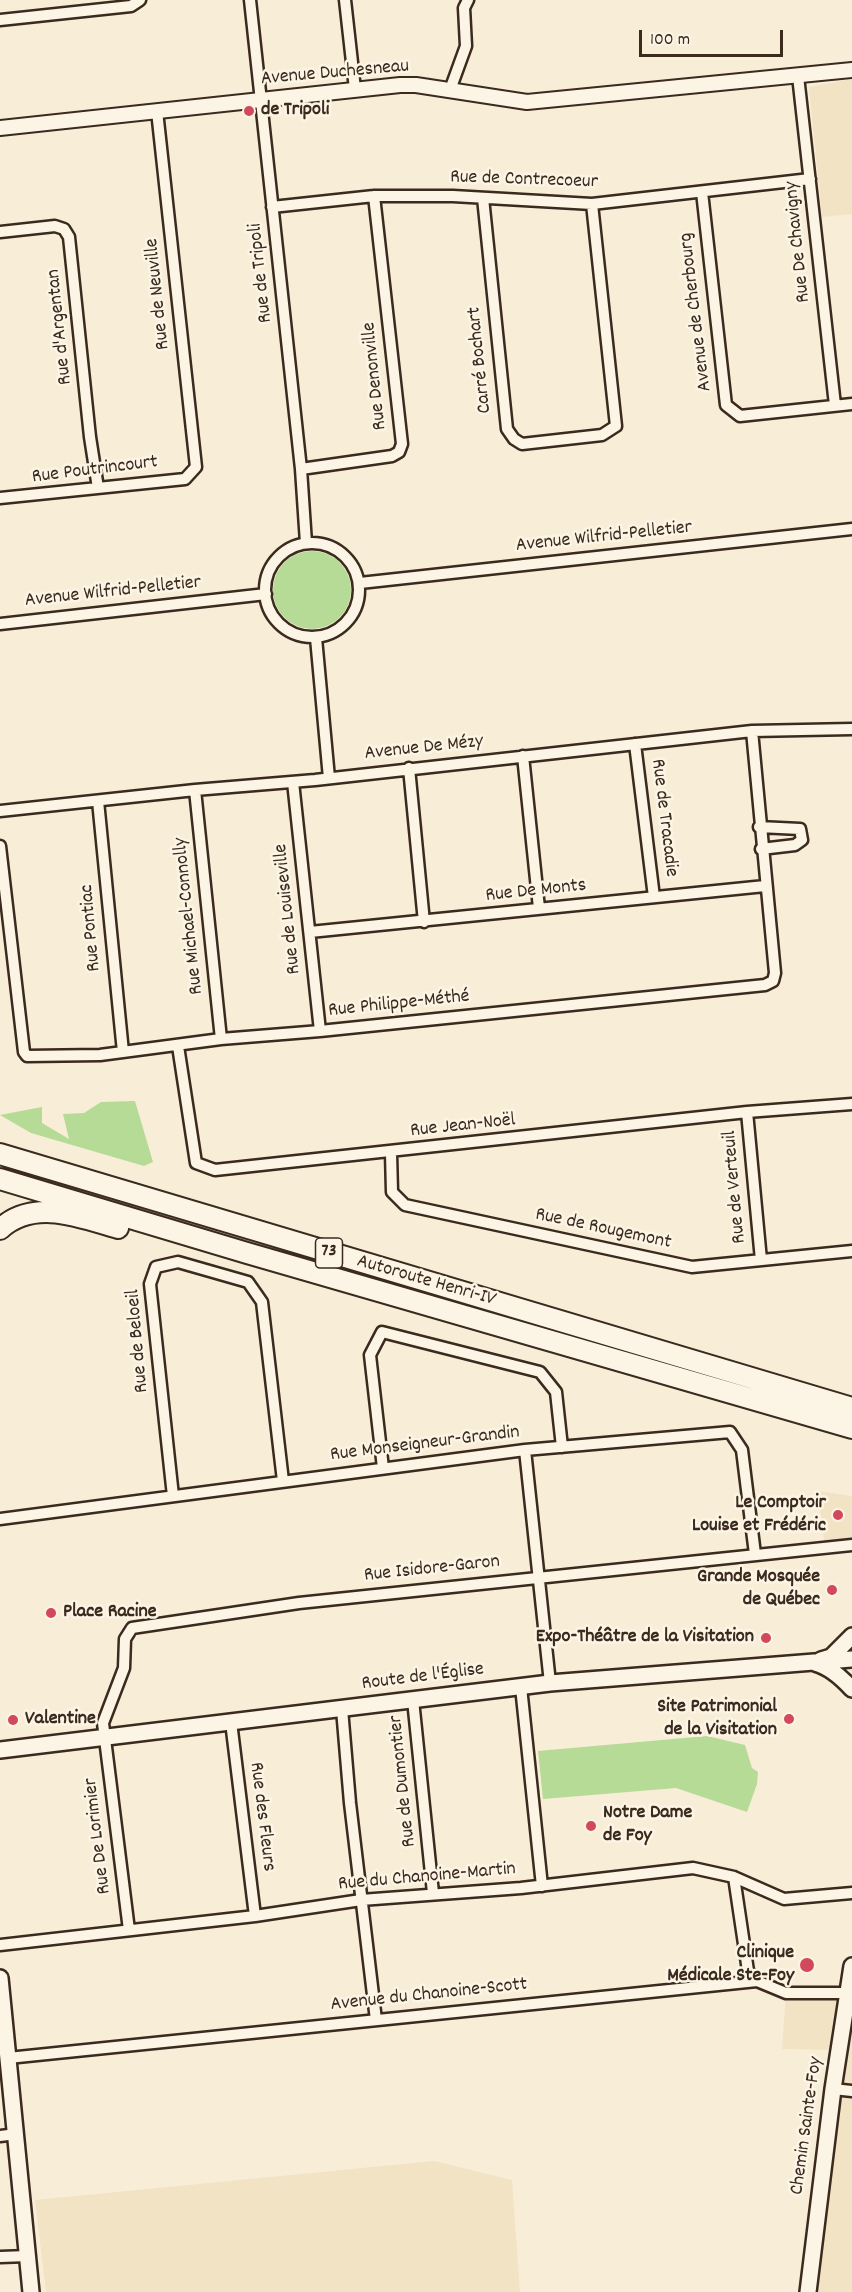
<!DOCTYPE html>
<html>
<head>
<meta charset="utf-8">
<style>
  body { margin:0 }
  #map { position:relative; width:852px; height:2292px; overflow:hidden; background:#f8edd6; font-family:Dekko,sans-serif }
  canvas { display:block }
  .scale { position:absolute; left:639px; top:30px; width:144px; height:27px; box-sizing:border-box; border:3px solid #3b2a1e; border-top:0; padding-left:8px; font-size:18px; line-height:21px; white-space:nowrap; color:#3b2a1e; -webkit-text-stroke:4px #fcf5e5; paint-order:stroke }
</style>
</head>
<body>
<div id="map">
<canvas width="852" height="2292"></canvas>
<div class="scale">100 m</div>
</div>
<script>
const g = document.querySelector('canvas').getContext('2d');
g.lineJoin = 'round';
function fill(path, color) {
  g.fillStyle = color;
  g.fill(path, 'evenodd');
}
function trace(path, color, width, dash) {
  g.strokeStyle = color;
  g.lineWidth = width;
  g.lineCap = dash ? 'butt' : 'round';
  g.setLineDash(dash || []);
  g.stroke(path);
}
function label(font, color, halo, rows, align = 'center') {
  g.font = font + ' Dekko,sans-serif';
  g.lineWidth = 5;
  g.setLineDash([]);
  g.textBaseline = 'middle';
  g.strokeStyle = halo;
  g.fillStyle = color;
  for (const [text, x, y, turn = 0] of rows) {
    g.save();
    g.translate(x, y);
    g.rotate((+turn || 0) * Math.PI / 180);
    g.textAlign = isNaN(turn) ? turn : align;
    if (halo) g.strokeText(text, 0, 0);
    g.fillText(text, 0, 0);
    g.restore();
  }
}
fill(new Path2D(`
  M852,79V214L822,217L809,87Z
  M818,1491L852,1496V1545L825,1547Z
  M852,1966V2292H808L839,2050L782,2049L786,1993H849Z
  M434,2161L512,2180L520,2292H46L35,2200Z`), '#f3e3c5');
fill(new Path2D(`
  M273 590a39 39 0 1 1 78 0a39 39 0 1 1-78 0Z
  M135,1101L153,1162L144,1166L31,1133L0,1115L42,1107V1123L69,1139L63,1114L84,1113L101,1102Z
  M707,1736L745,1745L752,1768L758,1772L757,1784L747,1812L676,1788L543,1799L538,1751Z`), '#b5db97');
const minor = new Path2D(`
  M250,0L301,469L306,543
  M345,0L355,89
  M0,20L131,6L140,0
  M798,76L835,405
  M450,90L466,46L464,8L468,0
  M702,192L726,405L740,416L852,404
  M483,198L507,429L514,439L522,444L602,435L616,426L592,204
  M272,207L374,196H453L592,204L810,179
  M0,232L55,226L64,229L69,237L90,437L98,488
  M301,469L392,456L399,452L402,444L374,196
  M0,498L185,479L196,467L157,111
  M265 590a47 47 0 1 1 94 0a47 47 0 1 1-94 0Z
  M360,583L852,529
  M0,624L266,594
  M316,638L329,778
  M635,744L654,897
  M523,756L539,908
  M409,768L424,922
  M293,782L320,1031
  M195,790L221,1039
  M98,801L123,1052
  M0,811L195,790L315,780L752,731L852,729
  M759,827L800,829L802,840L795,845L761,849
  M0,846L24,1052L27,1056L100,1055L221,1039L320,1031L765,985L773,981L775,973L752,731
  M310,932L765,886
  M178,1046L196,1163L215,1170L747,1112L852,1104
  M747,1112L761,1260
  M391,1153L392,1192L405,1205L692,1267L852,1251
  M525,1450L550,1683
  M383,1468L370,1355L382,1332L540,1372L556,1392L562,1447
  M173,1496L150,1284L156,1267L178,1262L248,1282L262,1302L283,1481
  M0,1519L525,1450L730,1432L742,1450L755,1554
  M521,1687L542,1886
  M413,1700L433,1893
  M342,1709L350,1803L376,2020
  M231,1722L255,1916
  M734,1877L748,1971L757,1981
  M129,1930L103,1723L124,1668L125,1639L132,1628L299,1603L852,1545
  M0,1945L255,1916L361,1900L521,1888L693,1868L734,1877L784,1899L852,1893
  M8,2058L757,1981L786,1993H849
  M833,2089L852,2091
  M0,2136L16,2134
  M0,2257L28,2256`);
const tertiary = new Path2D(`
  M0,128L400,85H416L527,102L852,70`);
const secondary = new Path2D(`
  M821,1660L831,1657L852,1636
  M815,1663C830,1667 842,1678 852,1689
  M0,1750L550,1683L852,1659
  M0,1978L31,2292
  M808,2292L833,2089L852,1966`);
const motorway = new Path2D(`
  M0,1154L852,1408
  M0,1179L247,1253L852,1428
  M0,1229C34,1198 80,1217 118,1228`);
trace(minor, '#3b2a1e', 15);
trace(tertiary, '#3b2a1e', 18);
trace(secondary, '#3b2a1e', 20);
trace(motorway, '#3b2a1e', 24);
trace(minor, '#fcf5e5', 10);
trace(tertiary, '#fcf5e5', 14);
trace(secondary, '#fcf5e5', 15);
trace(motorway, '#fcf5e5', 20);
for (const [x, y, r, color] of [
  [249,111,6,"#d1495b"],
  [838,1515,6,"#d1495b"],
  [832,1590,6,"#d1495b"],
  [51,1613,6,"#d1495b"],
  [766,1638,6,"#d1495b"],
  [789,1719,6,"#d1495b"],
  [13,1720,6,"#d1495b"],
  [591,1826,6,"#d1495b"],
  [807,1965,8,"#d1495b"]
]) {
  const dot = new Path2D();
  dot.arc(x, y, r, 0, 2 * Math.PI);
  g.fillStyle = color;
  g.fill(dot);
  trace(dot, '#fcf5e5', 2);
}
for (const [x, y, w] of [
  [329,1253,27]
]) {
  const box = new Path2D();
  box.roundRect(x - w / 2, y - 15, w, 30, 4.5);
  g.fillStyle = '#fcf5e5';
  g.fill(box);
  trace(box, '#3b2a1e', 1.5);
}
label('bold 18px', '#3b2a1e', null, [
  ["73",329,1253]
]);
label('20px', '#3b2a1e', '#fcf5e5', [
  ["Avenue Duchesneau",335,74,-5],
  ["Rue de Contrecoeur",524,181,2],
  ["Rue De Chavigny",799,242,-96],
  ["Rue de Tripoli",262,273,-96],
  ["Rue de Neuville",159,294,-96],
  ["Avenue de Cherbourg",697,312,-97],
  ["Rue d'Argentan",61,327,-96],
  ["Carré Bochart",481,360,-96],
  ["Rue Denonville",376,376,-96],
  ["Rue Poutrincourt",95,471,-7],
  ["Avenue Wilfrid-Pelletier",604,538,-6],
  ["Avenue Wilfrid-Pelletier",113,593,-6],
  ["Avenue De Mézy",424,749,-6],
  ["Rue de Tracadie",663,818,83],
  ["Rue De Monts",536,892,-6],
  ["Rue de Louiseville",289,909,-96],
  ["Rue Michael-Connolly",190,916,-96],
  ["Rue Pontiac",92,928,-95],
  ["Rue Philippe-Méthé",399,1005,-6],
  ["Rue Jean-Noël",463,1127,-6],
  ["Rue de Verteuil",736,1187,-95],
  ["Rue de Rougemont",603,1230,12],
  ["Autoroute Henri-IV",426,1282,16],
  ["Rue de Beloeil",139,1341,-95],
  ["Rue Monseigneur-Grandin",425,1445,-7],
  ["Rue Isidore-Garon",432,1570,-6],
  ["Route de l'Église",423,1678,-7],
  ["Rue de Dumontier",404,1781,-96],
  ["Rue des Fleurs",261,1817,83],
  ["Rue De Lorimier",99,1836,-97],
  ["Rue du Chanoine-Martin",427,1878,-5],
  ["Avenue du Chanoine-Scott",429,1996,-6],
  ["Chemin Sainte-Foy",808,2126,-82]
]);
label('bold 20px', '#3b2a1e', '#fcf5e5', [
  ["de Tripoli",261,111,"left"],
  ["Le Comptoir",826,1504],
  ["Louise et Frédéric",826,1527],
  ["Grande Mosquée",820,1578],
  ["de Québec",820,1601],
  ["Place Racine",63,1613,"left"],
  ["Expo-Théâtre de la Visitation",754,1638],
  ["Site Patrimonial",777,1708],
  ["de la Visitation",777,1731],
  ["Valentine",25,1720,"left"],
  ["Notre Dame",603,1814,"left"],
  ["de Foy",603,1837,"left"],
  ["Clinique",794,1954],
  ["Médicale Ste-Foy",794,1977]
], 'right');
</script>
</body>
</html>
